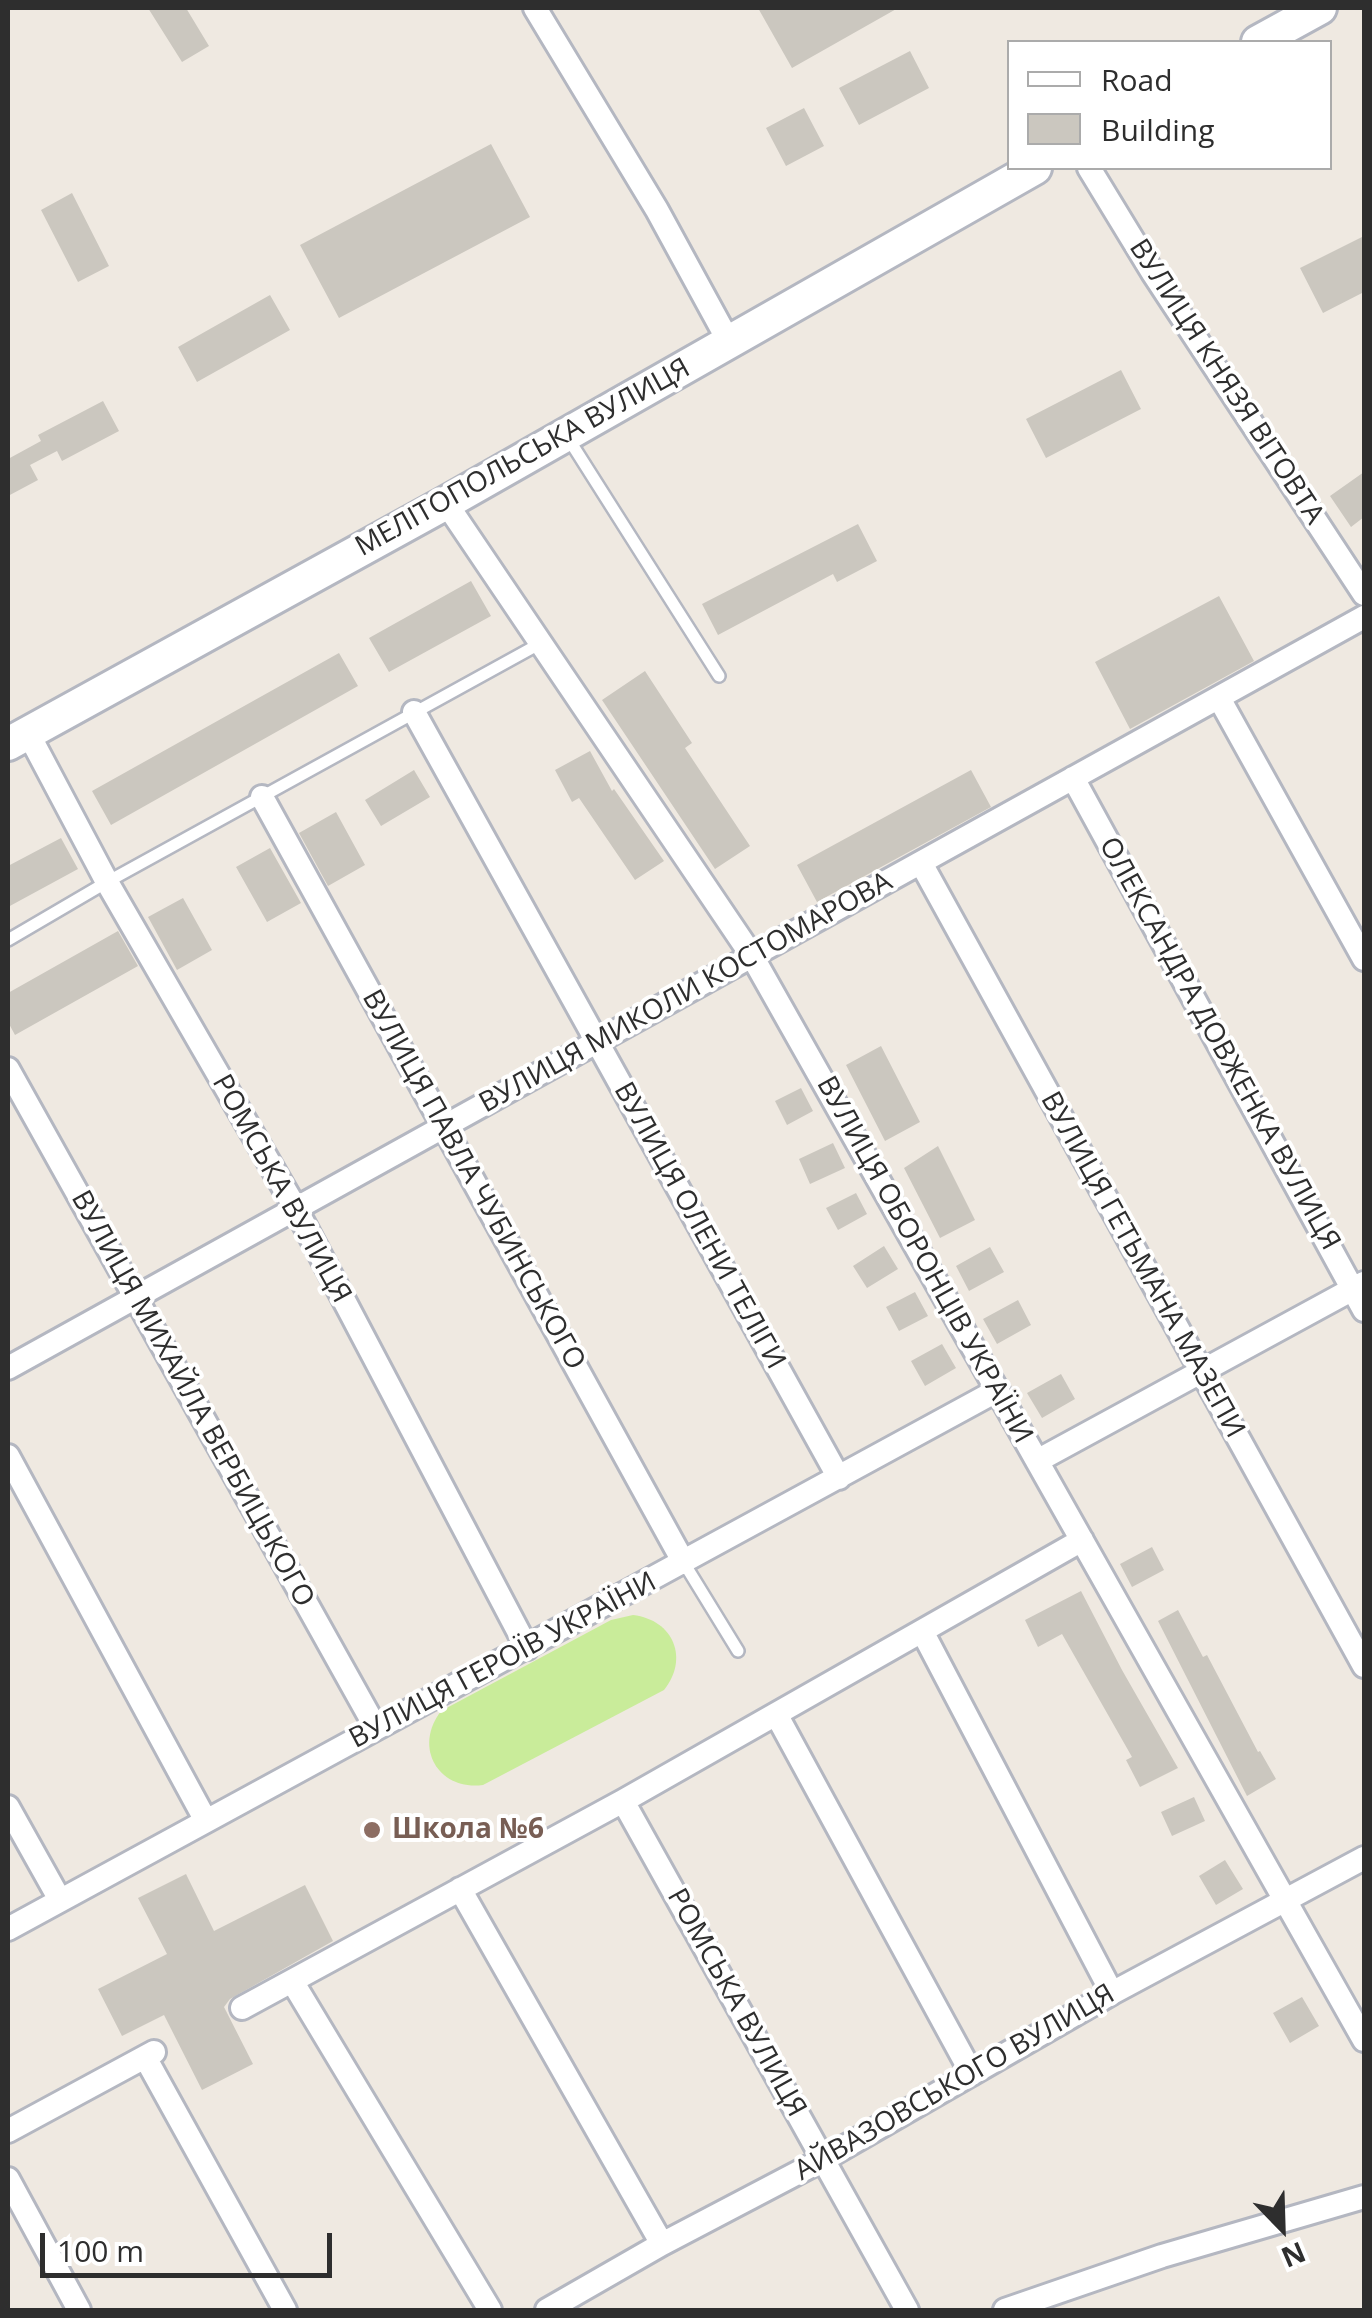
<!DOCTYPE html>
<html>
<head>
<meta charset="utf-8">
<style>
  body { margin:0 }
  #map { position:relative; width:1372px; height:2318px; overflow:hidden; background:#efe9e1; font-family:"Open Sans",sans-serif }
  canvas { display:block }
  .frame { position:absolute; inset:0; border:10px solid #2e2e2e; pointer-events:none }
  .legend { position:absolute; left:1007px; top:40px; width:325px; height:130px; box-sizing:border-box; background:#fff; border:2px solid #ababab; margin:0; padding:12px 18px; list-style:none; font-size:30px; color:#2e2e2e }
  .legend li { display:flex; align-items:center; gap:20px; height:50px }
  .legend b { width:50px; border:2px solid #ababab }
  .north { position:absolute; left:1232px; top:2178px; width:100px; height:100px; -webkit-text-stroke:8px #fff; paint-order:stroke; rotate:157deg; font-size:28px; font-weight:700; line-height:40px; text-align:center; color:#2e2e2e }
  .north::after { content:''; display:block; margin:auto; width:35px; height:45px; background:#2e2e2e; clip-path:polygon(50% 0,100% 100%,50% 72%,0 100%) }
  .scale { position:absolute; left:40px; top:2233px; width:292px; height:45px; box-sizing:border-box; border:5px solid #2e2e2e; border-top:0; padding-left:12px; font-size:30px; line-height:35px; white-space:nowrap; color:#2e2e2e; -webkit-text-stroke:8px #fff; paint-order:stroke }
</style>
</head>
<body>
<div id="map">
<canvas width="1372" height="2318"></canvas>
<div class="frame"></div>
<ul class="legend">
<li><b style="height:12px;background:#fff"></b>Road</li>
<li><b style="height:28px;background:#cbc7bf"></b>Building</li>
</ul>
<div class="north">N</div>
<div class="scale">100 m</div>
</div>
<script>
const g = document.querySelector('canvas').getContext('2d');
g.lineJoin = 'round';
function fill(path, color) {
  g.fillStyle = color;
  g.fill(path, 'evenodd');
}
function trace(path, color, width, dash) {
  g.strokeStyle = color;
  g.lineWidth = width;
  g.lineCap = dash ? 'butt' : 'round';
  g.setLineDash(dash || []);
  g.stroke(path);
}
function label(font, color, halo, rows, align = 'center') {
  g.font = font + ' "Open Sans",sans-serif';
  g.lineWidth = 8;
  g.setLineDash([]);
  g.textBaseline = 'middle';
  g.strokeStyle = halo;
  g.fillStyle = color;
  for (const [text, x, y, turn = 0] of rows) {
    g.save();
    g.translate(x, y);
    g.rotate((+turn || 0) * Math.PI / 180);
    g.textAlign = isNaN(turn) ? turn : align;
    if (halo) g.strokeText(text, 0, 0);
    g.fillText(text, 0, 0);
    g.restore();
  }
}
fill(new Path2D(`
  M633,1615C674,1620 689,1659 664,1690L483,1785C438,1791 413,1747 441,1711L611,1620Z`), '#c9ec9a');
fill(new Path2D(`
  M148,8H186L209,46L182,62Z
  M758,8H898L792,68Z
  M910,51L929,88L859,125L839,88Z
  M804,108L824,146L786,166L766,128Z
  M491,144L530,217L339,318L300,245Z
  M72,193L109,266L78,282L41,210Z
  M1364,236V292L1323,313L1300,268Z
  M270,295L290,330L197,382L178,347Z
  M1121,370L1141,409L1046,458L1026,419Z
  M103,401L119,431L62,461L57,451L30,465L38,480L8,496V459L41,441L38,435Z
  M1364,472V517L1351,527L1330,496Z
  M858,524L877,561L837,582L833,574L718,635L702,604Z
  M471,581L491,616L389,672L369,638Z
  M1219,596L1254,661L1130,729L1095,662Z
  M339,653L358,686L111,825L92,791Z
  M645,671L692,743L685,748L750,846L715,869L602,700Z
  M590,751L612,791L614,789L664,861L635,880L579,798L572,802L555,770Z
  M414,770L430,797L381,826L365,800Z
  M971,770L991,807L817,902L797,865Z
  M336,812L365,865L328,886L299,833Z
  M61,838L78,869L8,907V866Z
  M270,848L301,903L267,922L236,867Z
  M183,898L212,950L177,970L148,917Z
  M118,931L138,966L15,1035L8,1022V993Z
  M881,1046L920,1122L885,1141L846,1065Z
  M801,1088L813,1111L787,1125L775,1101Z
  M833,1143L845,1168L810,1184L799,1159Z
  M938,1146L975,1220L940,1238L904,1168Z
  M856,1193L867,1214L838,1230L826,1208Z
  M884,1246L898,1269L867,1288L853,1266Z
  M990,1247L1004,1272L969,1291L956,1266Z
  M915,1292L928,1316L899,1331L886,1307Z
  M1018,1300L1031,1325L997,1344L983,1319Z
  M942,1344L956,1368L925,1386L911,1361Z
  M1061,1374L1075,1399L1042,1418L1027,1393Z
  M1152,1547L1164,1570L1132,1587L1120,1564Z
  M1081,1591L1122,1670L1178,1768L1140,1787L1126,1760L1132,1757L1062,1634L1038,1647L1025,1620Z
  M1178,1610L1203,1657L1207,1655L1258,1752L1260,1751L1276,1779L1247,1796L1158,1621Z
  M1194,1797L1205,1821L1172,1836L1161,1812Z
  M1225,1860L1243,1889L1216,1905L1199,1876Z
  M186,1874L214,1931L305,1885L333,1941L230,1999L224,2007L253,2064L202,2090L164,2015L122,2036L98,1989L167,1954L138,1898Z
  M1302,1997L1319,2026L1290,2043L1273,2013Z`), '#cbc7bf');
const service = new Path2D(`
  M568,438L719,676
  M8,940L107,882L541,643
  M684,1563L738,1651`);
const minor = new Path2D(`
  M535,8L657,210L729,342
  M1089,168L1153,273L1364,594
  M446,503L752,956L1364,2040
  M1219,698L1364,959
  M414,712L839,1478
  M28,733L107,882L296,1209L527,1648
  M1073,778L1364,1310
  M262,797L684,1563
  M921,863L1364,1666
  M8,1069L376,1728
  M8,1368L1364,617
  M8,1456L206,1821
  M1037,1461L1364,1283
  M922,1631L1112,1993
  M776,1714L972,2074
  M623,1801L907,2310
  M8,1807L60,1900
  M460,1889L662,2244
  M8,1929L998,1390
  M292,1981L490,2310
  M242,2008L623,1801L1082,1540
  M145,2057L285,2310
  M8,2131L154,2052
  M8,2179L79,2310
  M547,2310L662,2244L824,2159L1112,1993L1364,1858
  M1005,2310L1162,2256L1364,2197`);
const secondary = new Path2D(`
  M1258,42L1320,8
  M8,744L446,503L1035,168`);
trace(service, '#b4b7c1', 16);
trace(minor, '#b4b7c1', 28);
trace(secondary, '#b4b7c1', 38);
trace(service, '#fff', 11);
trace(minor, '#fff', 22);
trace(secondary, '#fff', 32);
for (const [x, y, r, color] of [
  [372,1830,10,"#8d6e63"]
]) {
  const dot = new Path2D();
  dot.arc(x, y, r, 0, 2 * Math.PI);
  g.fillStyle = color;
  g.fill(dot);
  trace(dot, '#fff', 4);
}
label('28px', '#2e2e2e', '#fff', [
  ["ВУЛИЦЯ КНЯЗЯ ВІТОВТА",1226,382,57],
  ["МЕЛІТОПОЛЬСЬКА ВУЛИЦЯ",523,458,-29],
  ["ВУЛИЦЯ МИКОЛИ КОСТОМАРОВА",686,993,-29],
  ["ОЛЕКСАНДРА ДОВЖЕНКА ВУЛИЦЯ",1219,1044,61],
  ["ВУЛИЦЯ ПАВЛА ЧУБИНСЬКОГО",473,1180,61],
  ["РОМСЬКА ВУЛИЦЯ",281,1189,61],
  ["ВУЛИЦЯ ОЛЕНИ ТЕЛІГИ",699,1226,61],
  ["ВУЛИЦЯ ОБОРОНЦІВ УКРАЇНИ",924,1260,61],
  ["ВУЛИЦЯ ГЕТЬМАНА МАЗЕПИ",1142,1265,61],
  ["ВУЛИЦЯ МИХАЙЛА ВЕРБИЦЬКОГО",192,1399,61],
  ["ВУЛИЦЯ ГЕРОЇВ УКРАЇНИ",503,1661,-28],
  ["РОМСЬКА ВУЛИЦЯ",736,2003,61],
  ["АЙВАЗОВСЬКОГО ВУЛИЦЯ",955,2083,-30]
]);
label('bold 28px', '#785e54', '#fff', [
  ["Школа №6",392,1830]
], 'left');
</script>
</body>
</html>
